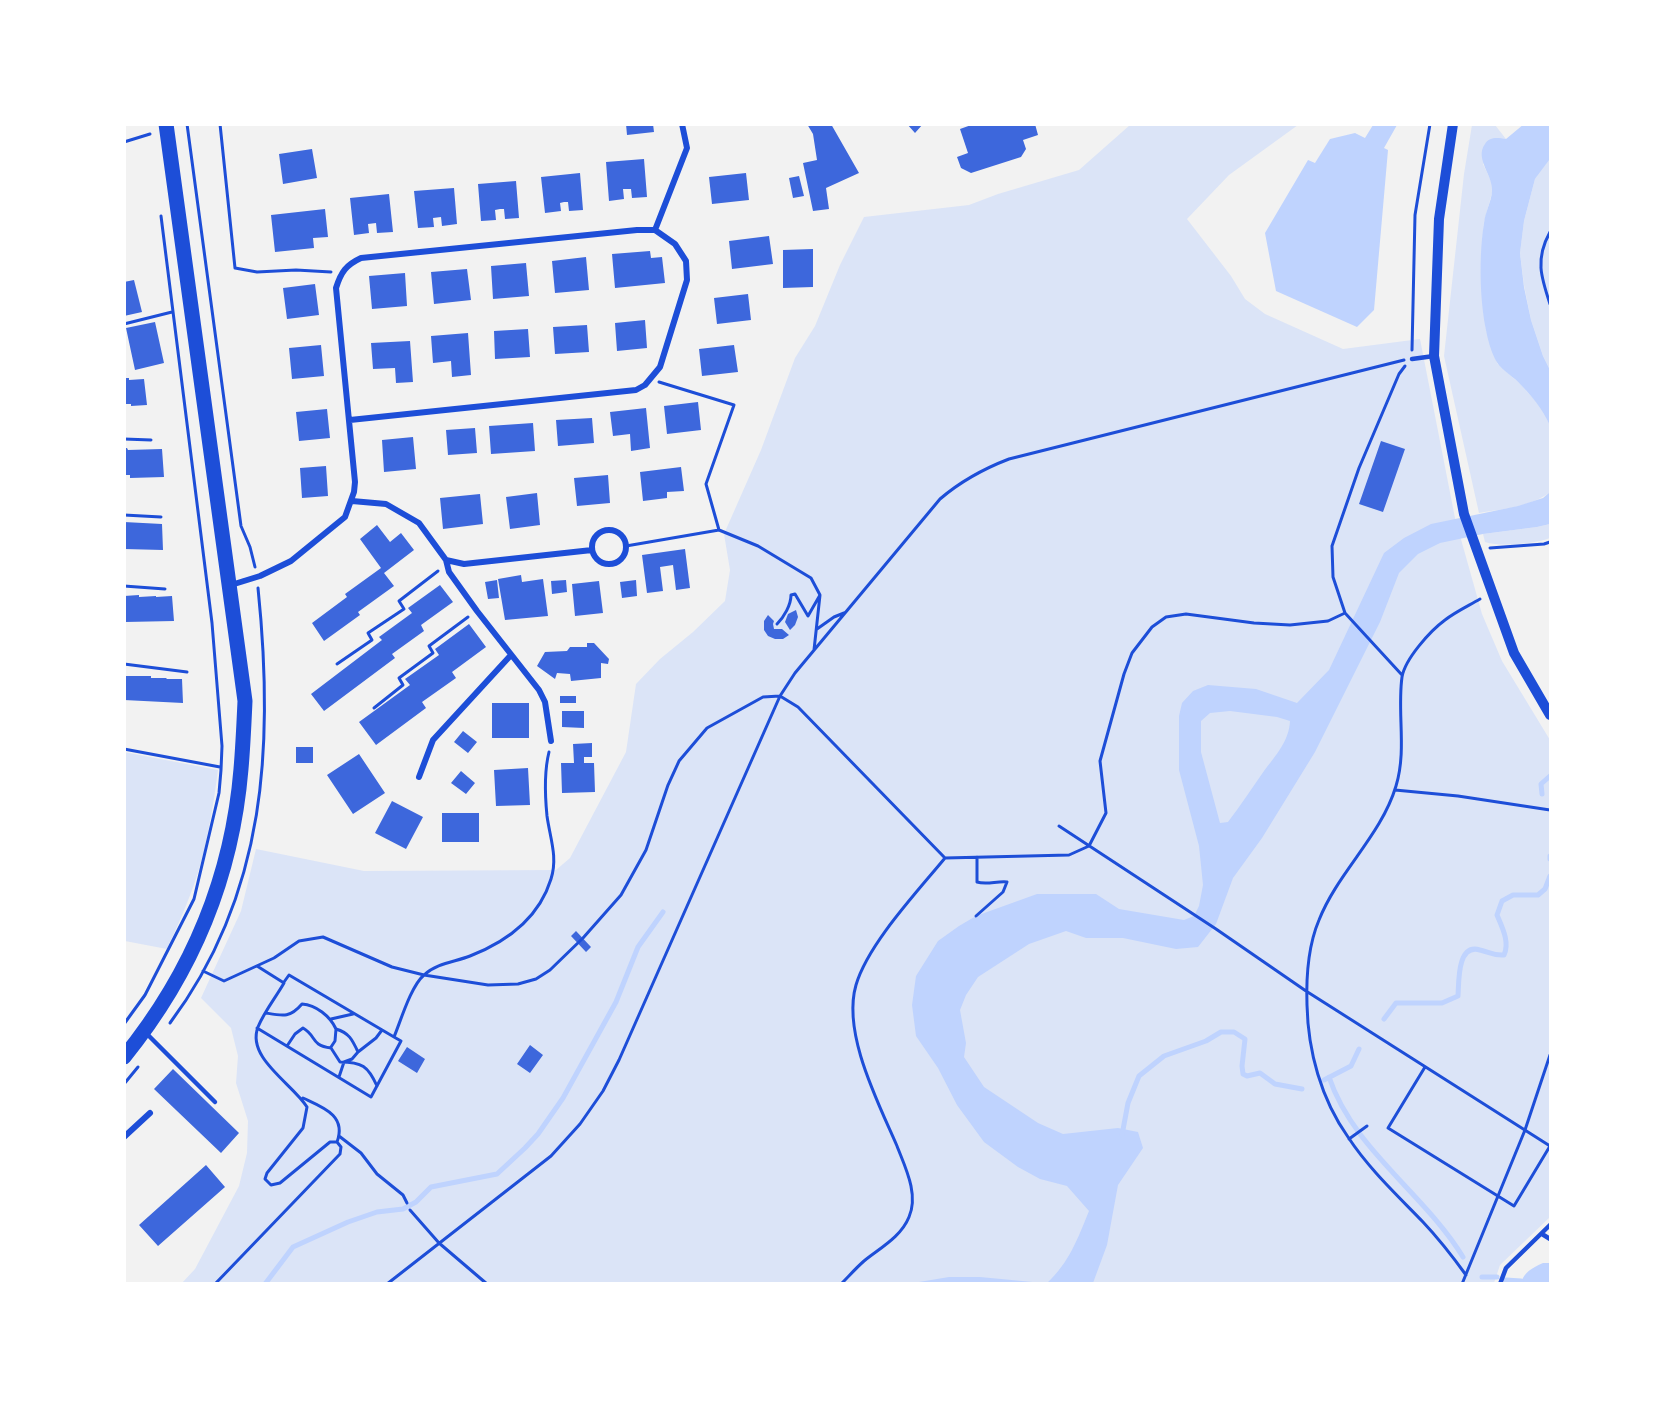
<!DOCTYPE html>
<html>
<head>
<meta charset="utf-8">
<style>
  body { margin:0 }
  #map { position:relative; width:1675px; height:1408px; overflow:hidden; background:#f2f2f2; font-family:"Source Sans 3",sans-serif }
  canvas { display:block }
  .frame { position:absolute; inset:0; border:126px solid #fff; pointer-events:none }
</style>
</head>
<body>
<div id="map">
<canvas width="1675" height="1408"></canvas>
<div class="frame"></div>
</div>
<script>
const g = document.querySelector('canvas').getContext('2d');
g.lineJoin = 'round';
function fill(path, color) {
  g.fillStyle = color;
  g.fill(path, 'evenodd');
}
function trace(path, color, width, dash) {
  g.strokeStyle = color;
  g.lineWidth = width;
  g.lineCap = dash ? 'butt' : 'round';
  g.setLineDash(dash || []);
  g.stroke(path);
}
fill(new Path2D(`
  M1130,125H1298L1229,175L1187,219L1231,276L1245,299L1265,314L1343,349L1420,339L1455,518L1482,614L1502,661L1550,740V1217L1500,1265L1494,1283L181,1284L195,1269L239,1186L247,1153L248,1121L236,1083L238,1056L231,1028L201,998L241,911L256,849L364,871L556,870L570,858L626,752L636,684L660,659L693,632L725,601L730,570L724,534L761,450L795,358L815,326L840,265L864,217L969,205L998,194L1079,170Z
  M1472,125H1495L1506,139L1483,164L1492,183V193L1484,222L1482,246V294L1486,330L1497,363L1520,384L1543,409L1550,426V492C1531,507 1502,509 1479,513L1444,356L1464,174Z
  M1550,159V370L1543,356L1531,320L1524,285L1520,253L1524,221L1535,179Z
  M1550,524V538C1534,544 1501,547 1485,542L1483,534L1537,527Z
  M124,752L218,770C214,801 209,832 201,862C193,892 180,920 167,949L125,941Z`), '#dbe4f7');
fill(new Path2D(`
  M1524,124L1550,125V159L1535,179L1524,221L1520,253L1524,287L1531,320L1543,356L1550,370V426C1543,409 1531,395 1518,382C1511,375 1499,368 1495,359C1479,325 1478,260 1484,223C1485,213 1491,202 1492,192C1494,176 1474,159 1485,144C1490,136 1498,138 1506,139Z
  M1373,125H1397L1384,148L1388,150L1374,310L1357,327L1276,291L1265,233L1308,160L1315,163L1330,139L1355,133L1365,138Z
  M1550,492V524L1537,527L1483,534L1440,543L1418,554L1399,573L1380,622L1315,752L1262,838L1233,878L1216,924L1198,947L1176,949L1123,938H1086L1066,931L1029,944L978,977L966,995L960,1010L966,1043L964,1057L984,1087L1038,1123L1063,1134L1118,1128L1138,1132L1143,1148L1118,1185L1107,1245L1093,1283H1047C1069,1263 1078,1238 1089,1211L1067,1186L1040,1179L1018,1167L984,1142L957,1105L938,1068L916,1036L912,1005L916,976L938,941L959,926L976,916L1037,894H1096L1119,909L1184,920L1194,916L1199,906L1203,885L1199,846L1179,770V716L1182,703L1193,691L1208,685L1256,689L1297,703L1329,670L1384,553L1404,538L1431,524L1518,506L1543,498ZM1230,711L1277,717L1290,721C1289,741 1276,755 1264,771C1252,788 1241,805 1228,822L1220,823L1201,752V721L1210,713Z
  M1543,1263H1550V1283H1521C1524,1272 1532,1268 1543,1263Z
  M949,1277H980L1043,1283H913Z`), '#bfd3fe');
trace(new Path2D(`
  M1542,794L1541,784L1550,776
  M1550,856V859
  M1384,1019L1396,1003H1442L1458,996C1459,982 1457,943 1480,950C1489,952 1494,956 1504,955C1510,942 1502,927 1497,915L1502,901L1513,895H1538L1545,889L1550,876
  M1329,1077C1353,1149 1424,1193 1463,1257
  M1324,1080L1351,1066L1359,1049
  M1122,1135L1128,1103L1139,1076L1164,1056L1206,1041L1221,1032H1234L1245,1039L1242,1066L1243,1074L1247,1076L1260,1073L1275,1084L1302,1089
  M1482,1277H1497
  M1506,1280L1521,1281
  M265,1284L293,1247L348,1222L377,1212L403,1209L416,1202L431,1187L497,1174L525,1148L538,1134L563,1098L616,1002L638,947L663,912`), '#bfd3fe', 5);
fill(new Path2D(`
  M626,124H653L654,132L627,135Z
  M807,124H831L859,173L826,188L829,209L813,211L803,163L817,160L813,134Z
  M907,124H923L915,133Z
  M974,124H1035L1038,135L1023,140L1026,149L1021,157L971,173L961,168L957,157L968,153L960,129Z
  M312,149L317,178L283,184L279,154Z
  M644,159L647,197L632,198L631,189H623L624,199L609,201L606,162Z
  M580,173L583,210L569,211L568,202H564L560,203L561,211L545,213L541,177Z
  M746,173L749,200L712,204L709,177Z
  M799,176L804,196L793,198L789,178Z
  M516,181L519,218L505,219L504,209H500L495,210L496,220L481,221L478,184Z
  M454,188L457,224L442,226L441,217L433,218L434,227L418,228L414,191Z
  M389,194L393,232L377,233L376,223L368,224L369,233L354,235L350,198Z
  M325,209L328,237L313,238L314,248L275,252L271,215Z
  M769,236L773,264L732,269L729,241Z
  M813,249V287L783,288V250Z
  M650,251L651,258L662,257L665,283L615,288L612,254Z
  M586,257L589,290L555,293L552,261Z
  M526,263L529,296L493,299L491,266Z
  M467,269L471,300L434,304L431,272Z
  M405,273L407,306L372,309L369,276Z
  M134,280L142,312L124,316V282Z
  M315,284L319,315L287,319L283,288Z
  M748,294L751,320L717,324L714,298Z
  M645,320L647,348L617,351L615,323Z
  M155,322L164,363L135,370L126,328Z
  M587,325L589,352L555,354L553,327Z
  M528,329L530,357L495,359L494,331Z
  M468,333L471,375L452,377L451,361L433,363L431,336Z
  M410,341L413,382L396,383L395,368L373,369L371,343Z
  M321,345L324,376L292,379L289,348Z
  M734,345L738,372L702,376L699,349Z
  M124,378H129V380L144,379L147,405L131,406V404H124Z
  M698,402L701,430L667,434L664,406Z
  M646,408L650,448L631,451L630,434L613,436L610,412Z
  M327,409L330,438L299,441L296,412Z
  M592,418L594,443L558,446L556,420Z
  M533,423L535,451L491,454L489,426Z
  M475,428L477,453L448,455L446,430Z
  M413,437L416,469L384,472L382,440Z
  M1381,441L1405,449L1383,512L1359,504Z
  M124,448H127L128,450L162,449L164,477L130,478V475H124Z
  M326,466L328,496L302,498L300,468Z
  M681,467L684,491L667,492V498L643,501L640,472Z
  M608,475L610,503L577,506L574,478Z
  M537,493L540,525L510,529L506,497Z
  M480,494L483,524L443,529L440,498Z
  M124,522L162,524L163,550L124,549Z
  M377,525L390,542L401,533L414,550L384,573L394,586L358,612L360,615L324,641L312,623L347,597L345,594L381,568L360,539Z
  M685,549L690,588L676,590L673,565L660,567L663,591L647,593L642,555Z
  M521,575L522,582L543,579L548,616L505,620L498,579Z
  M497,580L499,598L488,599L485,582Z
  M566,580L567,592L552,594L551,581Z
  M636,580L637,596L622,598L620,582Z
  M599,581L603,613L575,616L572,584Z
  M440,585L453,602L421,625L424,631L392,654L395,658L324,711L311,694L382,640L379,637L412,613L408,608Z
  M139,595V597L156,596V597L172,596L174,621L125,622L124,596Z
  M796,610L798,617L795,625L790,630L785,622L788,614Z
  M768,615L774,621L773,624L774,629H782L789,635L783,639H775L768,636L764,630V621Z
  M469,624L486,647L452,672L456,678L422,702L426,708L376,745L359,722L410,685L405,679L439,655L435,649Z
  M587,643H594L609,659L608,664L601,663V678L571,681L570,674L557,673L555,679L537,666L545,652L567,651L570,647H587Z
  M124,676H151V678H166L167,679H182L183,703L124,700Z
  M560,696H576V703H560Z
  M492,703H529V738H492Z
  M562,711H584V728L562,727Z
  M463,731L477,742L468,753L454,742Z
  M592,743V757H584V763H594L595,792L562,793L561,763H574L573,744Z
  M296,747H313V763H296Z
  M359,754L385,793L353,814L327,775Z
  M528,768L530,805L496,806L494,770Z
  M461,771L475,783L466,794L451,783Z
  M392,801L423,817L406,849L375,833Z
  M442,813H479V842H442Z
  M576,931L591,947L586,952L571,936Z
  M530,1045L543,1055L530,1073L517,1064Z
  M407,1047L425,1059L417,1073L398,1061Z
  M173,1069L239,1133L221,1153L154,1089Z
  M206,1165L225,1187L158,1246L139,1225Z`), '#3d67dc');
trace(new Path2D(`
  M187,124L241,526L250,547L255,567
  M220,124L235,268L257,272L296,270L331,272
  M124,142L150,134
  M1550,232C1535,259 1541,277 1550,304
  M124,324L172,312
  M1412,350L1415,215L1430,124
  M124,439L151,440
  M124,515L161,517
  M719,530L758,546L811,578L820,595
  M626,546L719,530L706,484L734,405L659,382
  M1490,548L1544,544L1550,542
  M124,586L165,589
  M777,624C784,617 791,605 791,595L795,594L808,616L820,595L814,650
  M817,629L834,617L844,613
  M124,664L187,672
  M337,664L372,640L368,633L404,609L399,601L438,571
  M1402,675L1345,613L1333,577L1332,546L1359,468L1399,374L1405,366
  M374,708L403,685L399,678L433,653L429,646L468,617
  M124,749L220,767
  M1395,790L1458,796L1550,810
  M1059,826L1216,929L1306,991L1550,1146L1514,1206L1388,1128L1425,1067
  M976,916L1003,892L1007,882C997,881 986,885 977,882V857
  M203,971L224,981L274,958L299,941L323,937L392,967L424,975L488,985L518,984L536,979L550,970L583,938L621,895L646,850L668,785L679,761L707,728L763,697L780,696L798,707L945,858
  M284,982L289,975L394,1037C401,1020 411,986 424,975C437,963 455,962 470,956C506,942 539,918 551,879C558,857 550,838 547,816C545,796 544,772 549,752
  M266,1013C283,1016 290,1018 302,1004C316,1005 330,1016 336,1029C349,1033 352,1039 358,1052L376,1038L382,1030
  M331,1019L353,1014
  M170,1023C267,893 274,743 258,588
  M124,1024L145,995L194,899L219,793L221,770L222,746L212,623L161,216
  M257,1028L371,1097L401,1041L394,1037
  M287,1046L295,1034L303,1028C317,1036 310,1045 331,1048L340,1062C362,1062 368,1066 377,1086
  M331,1047L335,1041L336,1029
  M339,1077L344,1062L352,1059L358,1052
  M124,1084L138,1067
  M303,1098C322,1107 347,1115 337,1142
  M339,1136L361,1153L377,1174L403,1195L407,1203
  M1349,1139L1367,1126
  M410,1210L439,1243L487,1284
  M1466,1275C1453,1257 1439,1239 1423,1222C1397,1195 1369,1169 1348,1137C1321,1099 1308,1051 1307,1005C1306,976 1308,946 1319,920C1338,872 1381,836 1396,786C1407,750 1397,713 1402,677C1405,659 1430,631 1445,620C1455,612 1468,606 1480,599
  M215,1284L340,1154L341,1147L337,1142H330L280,1183L271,1185L265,1179L267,1173L303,1128L307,1107C293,1084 246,1058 258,1027C264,1012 276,997 284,983L257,966
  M387,1284L551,1156L580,1124L603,1091L619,1060L780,696L795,673L940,499C961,481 983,469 1009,459L1404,360
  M841,1284C849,1276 856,1268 864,1261C880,1248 901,1237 909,1217C919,1194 905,1167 897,1146C878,1102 842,1033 856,985C868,944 917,892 945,858L1069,855L1089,846L1106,813L1100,761L1124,674L1132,653L1152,627L1166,617L1186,614L1254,623L1290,625L1328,621L1345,613
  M1462,1284L1525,1130L1550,1055`), '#1d4ed8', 3);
trace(new Path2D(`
  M1412,359L1434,356
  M146,1033L215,1102
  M1542,1234L1550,1239
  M1500,1284L1506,1268L1550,1225`), '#1d4ed8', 4.5);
trace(new Path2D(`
  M655,230L687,148L682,124
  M352,501L386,504L419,523L446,560L449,572L477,611L539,690L545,702L551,741
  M592 547a17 17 0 1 1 34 0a17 17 0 1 1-34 0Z
  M446,560L464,564L592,550
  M231,585L260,576L291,561L345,517L354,492L355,482L336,288C341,272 346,265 361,258L637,230H655L675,244L686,261L687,280L660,367L645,385L636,390L350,420
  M419,777L433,740L511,655
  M124,1137L150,1113`), '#1d4ed8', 6);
trace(new Path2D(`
  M1453,124L1439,219L1434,356L1464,514L1514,653L1550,715`), '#1d4ed8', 10);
trace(new Path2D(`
  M124,1057C193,972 232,878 241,769C243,746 244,723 245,701L166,124`), '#1d4ed8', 15);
</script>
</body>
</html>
